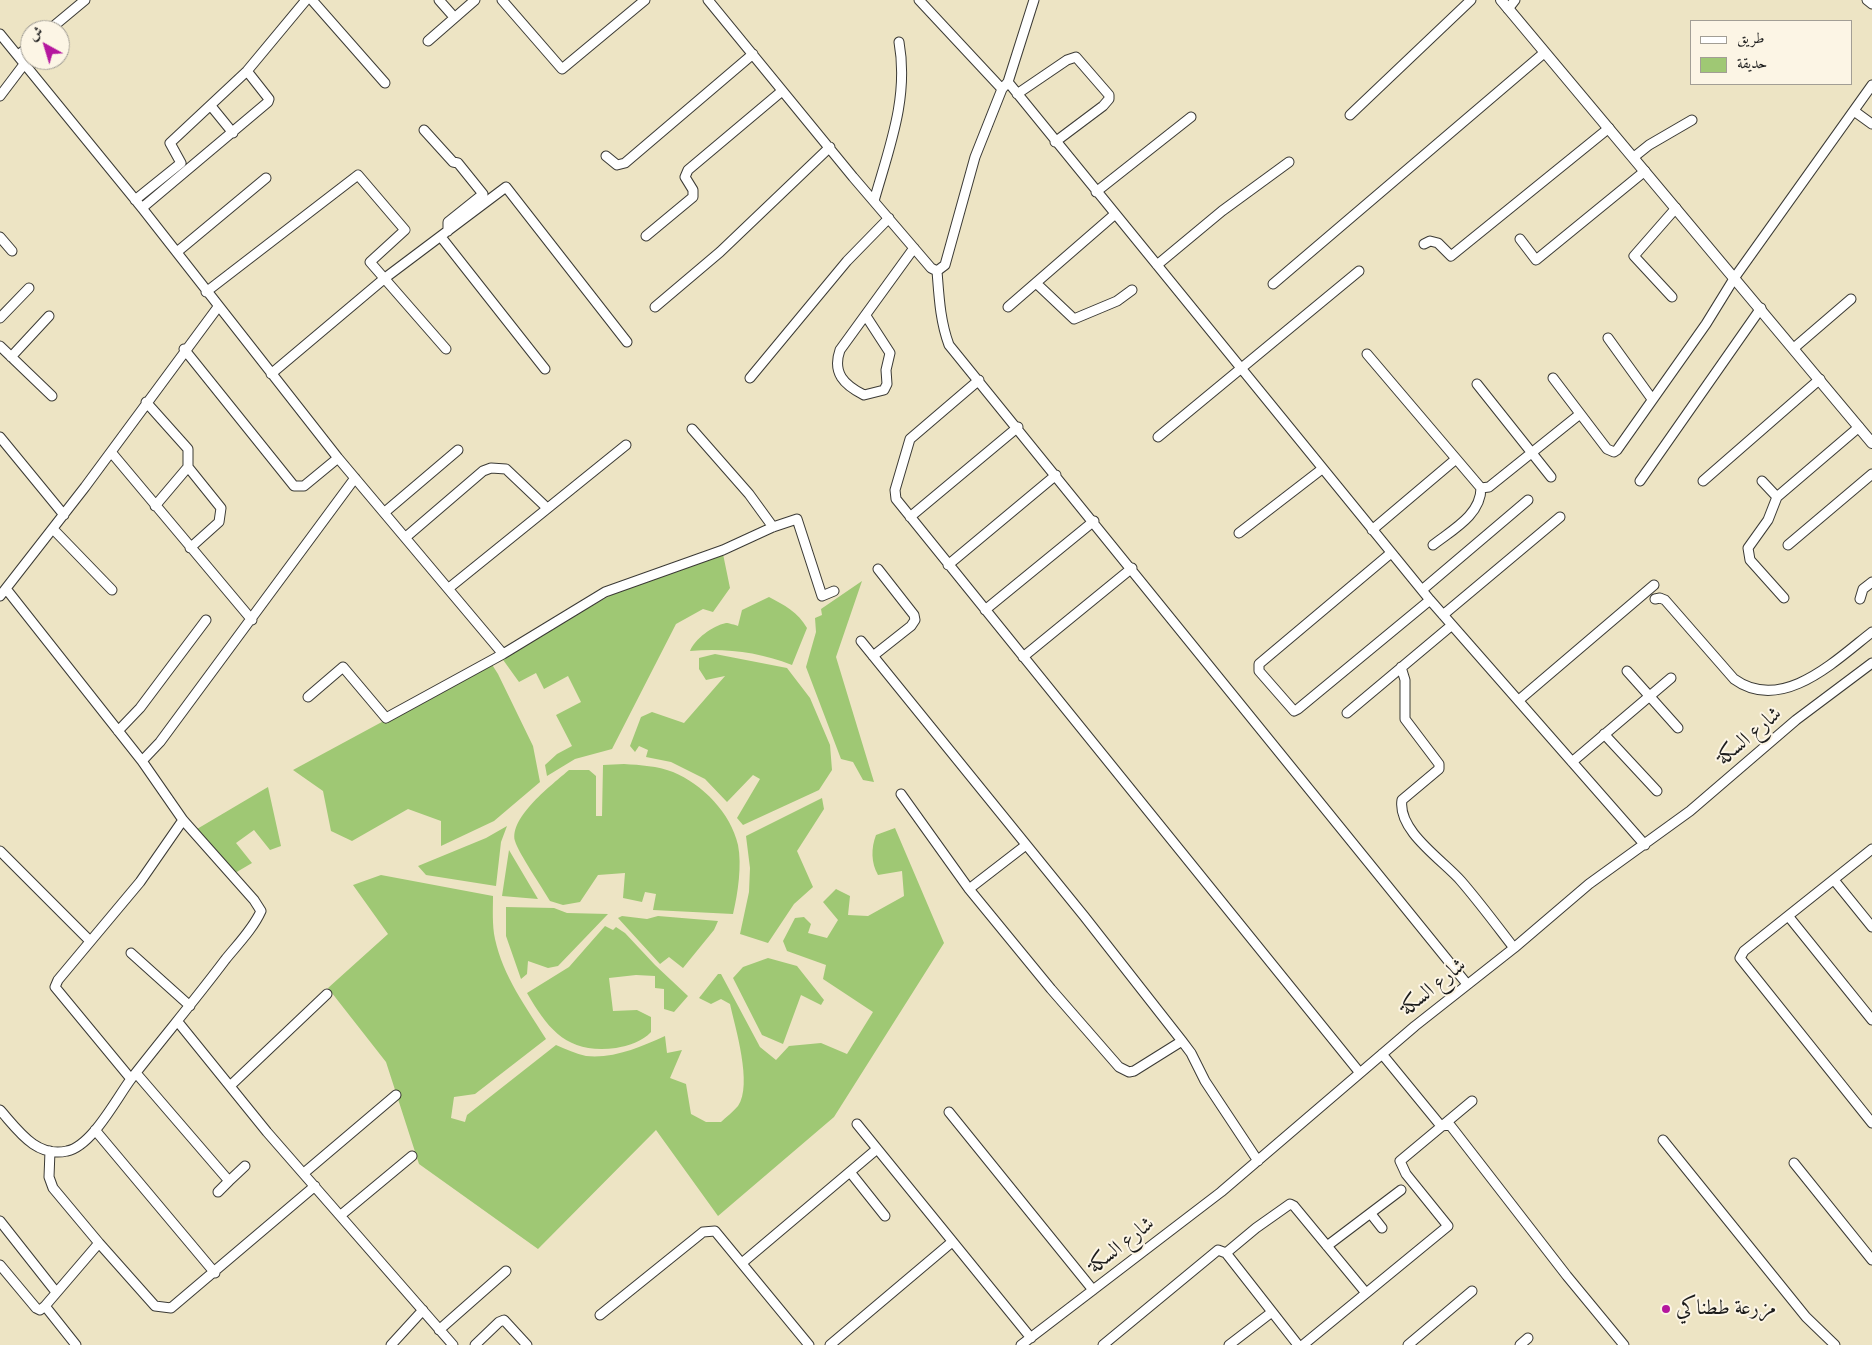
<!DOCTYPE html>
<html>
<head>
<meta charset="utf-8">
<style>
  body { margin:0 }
  #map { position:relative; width:1872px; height:1345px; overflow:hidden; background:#ede4c4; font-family:"IM FELL Double Pica",Amiri,serif }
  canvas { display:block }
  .legend { position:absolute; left:1690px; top:20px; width:162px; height:65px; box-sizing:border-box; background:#fcf5e5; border:1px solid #a29e95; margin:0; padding:6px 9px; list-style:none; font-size:15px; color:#1c1c1c }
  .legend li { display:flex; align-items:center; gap:10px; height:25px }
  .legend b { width:25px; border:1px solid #a29e95 }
  .north { position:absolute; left:20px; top:20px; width:50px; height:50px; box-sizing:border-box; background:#fcf5e5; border:1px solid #a29e95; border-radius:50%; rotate:321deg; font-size:14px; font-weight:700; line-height:20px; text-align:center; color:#1c1c1c }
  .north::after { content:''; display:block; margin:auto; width:18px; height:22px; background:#b5179e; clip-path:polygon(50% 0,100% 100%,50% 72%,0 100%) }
</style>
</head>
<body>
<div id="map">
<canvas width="1872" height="1345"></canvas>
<ul class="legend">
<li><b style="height:6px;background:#fff"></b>طريق</li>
<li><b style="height:14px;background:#9fc874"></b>حديقة</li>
</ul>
<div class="north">ش</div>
</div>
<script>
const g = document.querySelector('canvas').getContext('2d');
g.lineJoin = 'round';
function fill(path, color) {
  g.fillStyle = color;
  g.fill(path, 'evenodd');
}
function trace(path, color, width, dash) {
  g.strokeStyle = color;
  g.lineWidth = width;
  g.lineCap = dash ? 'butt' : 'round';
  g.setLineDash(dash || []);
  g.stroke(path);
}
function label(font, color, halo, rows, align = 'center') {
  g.font = font + ' "IM FELL Double Pica",Amiri,serif';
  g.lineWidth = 4;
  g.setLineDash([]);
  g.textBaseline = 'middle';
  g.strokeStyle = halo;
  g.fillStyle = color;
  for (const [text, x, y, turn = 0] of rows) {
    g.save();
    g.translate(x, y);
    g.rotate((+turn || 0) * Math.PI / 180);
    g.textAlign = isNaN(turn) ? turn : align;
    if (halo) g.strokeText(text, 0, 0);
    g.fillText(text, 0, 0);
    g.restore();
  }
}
fill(new Path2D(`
  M723,554L730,588L713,612L703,609L676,624L612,749L575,759L547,776L545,765L557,754L572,746L556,715L581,702L568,676L544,689L536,673L519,682L501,657L613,594Z
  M862,581L836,657L874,782L863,780L853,762L841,759L806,667L816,632L815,618L822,615L821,609Z
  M769,597C784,605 798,612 807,628L792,665C758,652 726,648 690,651C695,639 712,626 726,623C729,623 735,625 738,626L742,610Z
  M715,654L787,668L810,698L830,745L832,770L819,790L743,825L737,818L760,779L753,775L727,802L705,779L671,762L646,757L648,750L639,746L635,752L630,746L641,717L652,712L684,723L725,676L706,680L699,669V658Z
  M491,663L498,674L533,746L540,782L494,821L441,846V821L408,809L352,841L331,831L323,791L293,770Z
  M624,764C641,765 657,766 673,772C702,784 731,813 738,845C742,865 738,893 733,914L653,910L656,894L645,892L642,902L623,898L625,873L598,875L580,902L563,905L550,901C542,887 519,854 515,841C509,817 553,784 569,770H589L596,776V816H602L603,765Z
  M268,787L281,846L270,850L254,830L236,843L252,863L235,873L197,829Z
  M822,798L824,809L797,851L813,887L794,904L768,943L740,934L749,892L750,868L746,836Z
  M507,826L501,842L496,886L426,875L418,866L486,838Z
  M895,828L944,943L834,1117L718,1216L656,1130L538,1249L419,1164L386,1062L328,988L388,934L353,885L381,875L493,896C493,909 492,925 495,939C503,976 526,1007 546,1039L475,1094L454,1097L451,1118L465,1122L467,1115L556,1045C566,1049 576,1054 586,1056C613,1059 641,1047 665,1036L667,1053L682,1050L670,1078L686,1084L691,1114L706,1122H721C726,1117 733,1112 738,1106C753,1085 735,1027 730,1004L721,999L711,1004L699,998L718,974H721L760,1047L776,1060L789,1046L821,1043L847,1054L873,1012L823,979L826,965L787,951L783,941L795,918L804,917L811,924L808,933L827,938L838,920L823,902L836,889L850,896L848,915L868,916L904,896L902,871L878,875C871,863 871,848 876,835Z
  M509,850L538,899L502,896Z
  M506,907L554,908L567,913L608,914L558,966L548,968L528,961L527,974L521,979L506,936Z
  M622,916L647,919L658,916L718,921L714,930L683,968L669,957L660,964L618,918Z
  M605,926L613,930L616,927L625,933L655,965L688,996L674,1012L664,1009V989L655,988V976L636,975L609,978L613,1011L637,1010L651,1017V1032C643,1041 628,1046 616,1048C568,1054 549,1031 527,993L569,967Z
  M768,958L797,966L824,1000L821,1005L801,995L783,1044L762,1035L733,978L743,967Z`), '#9fc874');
const minor = new Path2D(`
  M312,0L385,83
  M439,0L454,17
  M502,0L562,69L645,0
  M708,0L853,177L931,268L937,271
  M919,0L1002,89
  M1867,0L1872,4
  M1508,9L1515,0
  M49,30L85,0
  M0,34L142,208L338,458L503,654
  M428,41L475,0
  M18,55L30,46
  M1008,82L1430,600L1645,845
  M1017,94L1067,60L1076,57L1109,95V99L1103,106L1055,142
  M0,96L25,63
  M211,106L233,133
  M1854,111L1872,124
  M1350,115L1471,0
  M424,130L453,162L458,163L483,194L448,222V231
  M606,156L617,165L625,163L753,54
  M1634,157L1649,145L1692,120
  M1096,192L1191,117
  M135,200L181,163L170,143L247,71L306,0
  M874,201C889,148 909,98 899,42
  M142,208L268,102L269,99L247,71
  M646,236L693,197V190L685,177L688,170L782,91
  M0,237L12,251
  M441,237L545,369
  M1520,239L1536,260L1645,171
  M1424,244L1430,241L1438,243L1451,256L1609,128
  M177,252L266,178
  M1157,265L1222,211L1289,162
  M937,271C939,296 940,321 949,345L1467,984
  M937,271L945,265L975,157L1002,89L1008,82L1034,0
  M1036,283L1074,319L1117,301L1132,290
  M1273,284L1544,53
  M206,292L358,175L405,230L370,262L446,349
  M1672,297L1634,256L1676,208
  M655,307L720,252L830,147
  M1008,307L1114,215
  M866,316L890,353L886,370L887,384L884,390L864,395C844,385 832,373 840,350L914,248
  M0,318L29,288
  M1608,338L1652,399
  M0,346L52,396
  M1794,348L1851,299
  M184,349L294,486H304L338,458
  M1367,354L1481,488L1489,487L1580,414
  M11,357L49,316
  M271,374L385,278L506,187L627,342
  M750,378L847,261L889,218
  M1553,378L1607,449L1614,452L1617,450L1706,324L1735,277L1872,85
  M979,380L910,439L895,490L896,499L1360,1073
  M1477,384L1551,477
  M146,402L188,449V467L221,508L219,522L190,548
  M692,429L749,494L773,527
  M0,437L64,515
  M1158,437L1359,271
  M111,452L252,620
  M1640,481L1761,308
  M1703,481L1820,379
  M1762,481L1777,497
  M155,506L188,467
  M385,512L458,450
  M910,517L1018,427
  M53,529L112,590
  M1372,530L1456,459
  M1239,533L1322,469
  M406,537L483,471L491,468L506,469L546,507
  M1433,545C1452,530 1481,515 1481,488
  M1788,545L1872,474
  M1391,553L1259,664V671L1294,711L1298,709L1430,600
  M948,565L1056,475
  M449,588L626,445
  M1422,590L1528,500
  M0,596L85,487L218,307
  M1784,598L1750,560L1748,548L1768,520L1777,497L1859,427
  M1655,599L1660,598L1665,600L1734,679C1782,714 1836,660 1872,632
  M1860,599L1863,589L1872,582
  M985,610L1094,521
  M1443,615L1560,517
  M861,641L1084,916L1182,1041L1191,1053L1205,1081L1258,1161
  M873,656L911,626L915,620L914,615L878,569
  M1023,657L1132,568
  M1401,667L1405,680V719L1439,764V769L1402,800C1397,831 1444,861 1461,881C1480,903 1497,926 1514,948
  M1627,671L1678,728
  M308,697L343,667L386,718L503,654L605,592L723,550L773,527L797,519L822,596L834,591
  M1519,700L1654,585
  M1347,713L1452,625
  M118,731L140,708L206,620
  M1604,734L1657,791
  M142,761L160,742L355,478
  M1572,762L1671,678
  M901,794L969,889L1051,989L1119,1067L1129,1072L1134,1071L1182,1041
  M1872,849L1744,951L1740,958L1872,1123
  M0,851L90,941
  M1834,880L1872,927
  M969,889L1026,845
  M1789,917L1872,1020
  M131,953L190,1006
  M178,1022L267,1132L453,1345
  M1382,1054L1441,1126L1450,1125L1567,1276L1624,1345
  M136,1073L229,1181L218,1192
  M131,1079L55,987L58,980L140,882L183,820
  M230,1086L327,994
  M0,1110C18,1130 36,1158 67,1151C92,1146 116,1099 131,1079C162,1039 195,1000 225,960C237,945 253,929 261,911L254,900L183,820L142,761L7,590
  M949,1112L1093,1290
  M857,1124L1031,1338
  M95,1130L215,1273
  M1663,1140L1806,1317L1835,1345
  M50,1151L49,1177L53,1188L99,1243L45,1306L76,1345
  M1794,1163L1872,1260
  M850,1172L885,1216
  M304,1173L396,1095
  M229,1181L245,1166
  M1371,1214L1382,1228
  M341,1215L412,1156
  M0,1221L56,1292
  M99,1243L155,1306L171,1308L315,1186
  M1327,1246L1401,1190
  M1226,1253L1256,1228L1290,1204L1294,1206L1366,1293
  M742,1263L877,1149
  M0,1265L36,1308L40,1310L45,1306
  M600,1315L703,1232L715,1231L809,1345
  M439,1330L506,1271
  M391,1345L423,1310
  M475,1345L499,1322L504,1320L527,1345
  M830,1345L952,1242
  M1021,1345L1221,1192L1415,1026L1514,948L1589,884L1690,811L1796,720L1872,663
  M1103,1345L1218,1250L1226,1253L1298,1345
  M1229,1345L1272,1312
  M1303,1345L1448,1226L1406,1174L1400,1161L1472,1101
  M1408,1345L1472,1291
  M1520,1345L1528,1338`);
const major = new Path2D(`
  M1501,0L1872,443`);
trace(minor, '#3b3a35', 11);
trace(major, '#3b3a35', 12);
trace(minor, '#fff', 9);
trace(major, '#fff', 10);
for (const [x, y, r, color] of [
  [1666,1309,5,"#b5179e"]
]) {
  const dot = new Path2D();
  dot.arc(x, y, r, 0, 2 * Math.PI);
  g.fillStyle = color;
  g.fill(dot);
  trace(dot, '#fcf5e5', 2);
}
label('21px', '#1c1c1c', '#fcf5e5', [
  ["شارع السكة",1750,737,-40],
  ["شارع السكة",1434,988,-39],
  ["شارع السكة",1122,1246,-38]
]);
label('21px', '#1c1c1c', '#fcf5e5', [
  ["مزرعة ططناكي",1676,1309]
], 'left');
</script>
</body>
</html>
